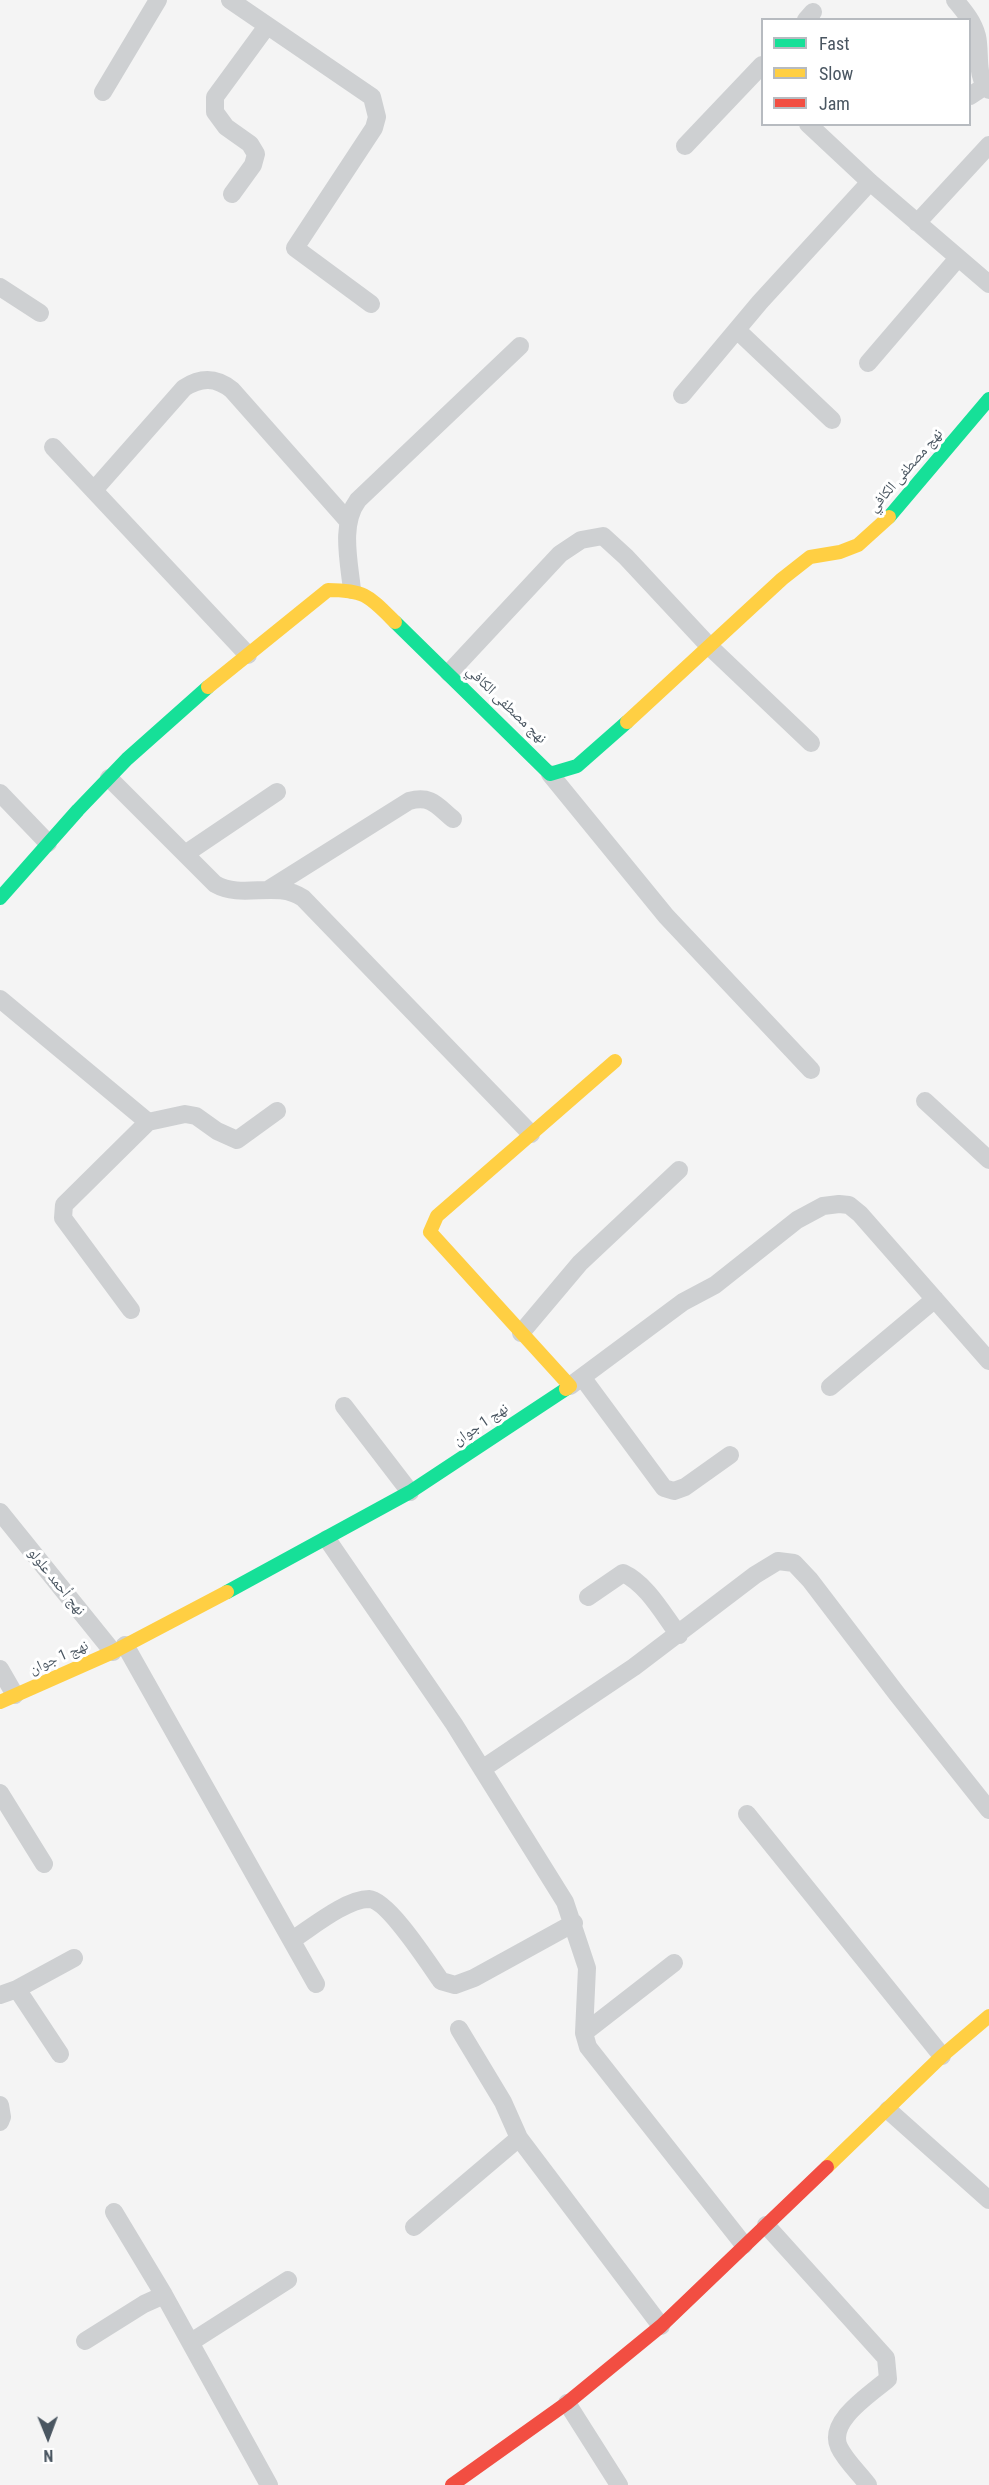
<!DOCTYPE html>
<html>
<head>
<meta charset="utf-8">
<style>
  body { margin:0 }
  #map { position:relative; width:989px; height:2485px; overflow:hidden; background:#f4f4f4; font-family:"Roboto Condensed",sans-serif }
  canvas { display:block }
  .legend { position:absolute; left:761px; top:18px; width:210px; height:108px; box-sizing:border-box; background:#fff; border:2px solid #b7bbc0; margin:0; padding:8px 10px; list-style:none; font-size:18px; color:#4a5661 }
  .legend li { display:flex; align-items:center; gap:12px; height:30px }
  .legend b { width:30px; border:2px solid #b7bbc0 }
  .north { position:absolute; left:18px; top:2407px; width:60px; height:60px; -webkit-text-stroke:4px #fff; paint-order:stroke; rotate:179deg; font-size:16px; font-weight:700; line-height:24px; text-align:center; color:#4a5661 }
  .north::after { content:''; display:block; margin:auto; width:21px; height:27px; background:#4a5661; clip-path:polygon(50% 0,100% 100%,50% 72%,0 100%) }
</style>
</head>
<body>
<div id="map">
<canvas width="989" height="2485"></canvas>
<ul class="legend">
<li><b style="height:8px;background:#16e098"></b>Fast</li>
<li><b style="height:8px;background:#ffcf43"></b>Slow</li>
<li><b style="height:8px;background:#f24e42"></b>Jam</li>
</ul>
<div class="north">N</div>
</div>
<script>
const g = document.querySelector('canvas').getContext('2d');
g.lineJoin = 'round';
function trace(path, color, width, dash) {
  g.strokeStyle = color;
  g.lineWidth = width;
  g.lineCap = dash ? 'butt' : 'round';
  g.setLineDash(dash || []);
  g.stroke(path);
}
function label(font, color, halo, rows, align = 'center') {
  g.font = font + ' "Roboto Condensed","Noto Naskh Arabic",sans-serif';
  g.lineWidth = 6;
  g.setLineDash([]);
  g.textBaseline = 'middle';
  g.strokeStyle = halo;
  g.fillStyle = color;
  for (const [text, x, y, turn = 0] of rows) {
    g.save();
    g.translate(x, y);
    g.rotate((+turn || 0) * Math.PI / 180);
    g.textAlign = isNaN(turn) ? turn : align;
    if (halo) g.strokeText(text, 0, 0);
    g.fillText(text, 0, 0);
    g.restore();
  }
}
trace(new Path2D(`
  M230,0L372,97L377,117L374,128L295,248L371,304
  M955,0C964,11 973,21 977,36C981,53 975,77 989,90
  M806,20L813,12
  M103,92L158,0
  M970,96L985,86
  M808,124L870,182L989,284
  M685,146L762,65
  M232,194L253,165L256,154L250,144L226,127L215,112V97L267,26
  M917,223L989,145
  M0,287L40,313
  M737,330L832,420
  M868,363L958,258
  M682,395L760,302L870,182
  M53,447L248,655
  M94,490L184,388C201,377 216,377 232,390L348,521
  M352,590C349,561 340,524 358,500L520,346
  M449,673L560,554L581,540L603,536L626,557L709,646L811,743
  M550,774L666,916L811,1070
  M109,778L215,884C243,900 276,880 303,898L531,1134
  M0,793L48,843
  M185,854L277,792
  M269,889L409,801C432,795 437,806 453,819
  M0,999L148,1122L64,1205L63,1218L131,1310
  M925,1101L989,1160
  M148,1122L185,1114L196,1116L217,1131L237,1140L277,1111
  M521,1333L580,1263L679,1170
  M582,1377L664,1488L674,1491L685,1487L730,1455
  M570,1386L683,1302L715,1285L797,1220L823,1206L839,1204L849,1205L860,1214L989,1361
  M830,1387L935,1299
  M344,1406L410,1492
  M0,1512L113,1652
  M327,1539L454,1724L565,1902L587,1968L584,2033L588,2047L744,2245
  M588,1597L623,1573C647,1584 663,1614 679,1635
  M125,1645L316,1984
  M0,1669L15,1695
  M482,1769L634,1667L755,1575L778,1561L794,1563L810,1580L897,1694L989,1810
  M0,1793L44,1864
  M747,1814L942,2056
  M292,1940C311,1928 346,1899 369,1899C388,1900 429,1964 441,1981L455,1985L474,1978L574,1923
  M17,1989L60,2054
  M0,1995L17,1989L74,1958
  M459,2029L503,2102L519,2138L661,2326
  M584,2033L674,1963
  M0,2105L2,2117L0,2122
  M888,2110L989,2200
  M114,2212L164,2295
  M766,2225L886,2358L888,2379C871,2394 827,2421 839,2447C845,2460 859,2473 868,2485
  M414,2227L519,2138
  M85,2341L144,2304L164,2295L269,2485
  M191,2342L288,2280
  M567,2403L619,2485`), '#ced0d2', 18);
trace(new Path2D(`
  M889,517L989,399
  M395,622L550,774L577,766L627,722
  M0,898L78,810L127,759L208,687
  M227,1592L410,1492L566,1389`), '#16e098', 14);
trace(new Path2D(`
  M208,687L328,590C365,590 369,596 395,622
  M627,722L782,579L810,557L840,552L858,545L889,517
  M566,1389L570,1386L430,1232L437,1216L615,1061
  M0,1702L113,1652L227,1592
  M827,2167L942,2056L989,2016`), '#ffcf43', 14);
trace(new Path2D(`
  M452,2485L567,2403L661,2326L827,2167`), '#f24e42', 14);
label('15px', '#4a5661', '#fff', [
  ["نهج مصطفى الكافي",906,471,-49],
  ["نهج مصطفى الكافي",506,705,44],
  ["نهج 1 جوان",481,1425,-34],
  ["نهج أحمد علولو",56,1582,51],
  ["نهج 1 جوان",59,1658,-24]
]);
</script>
</body>
</html>
